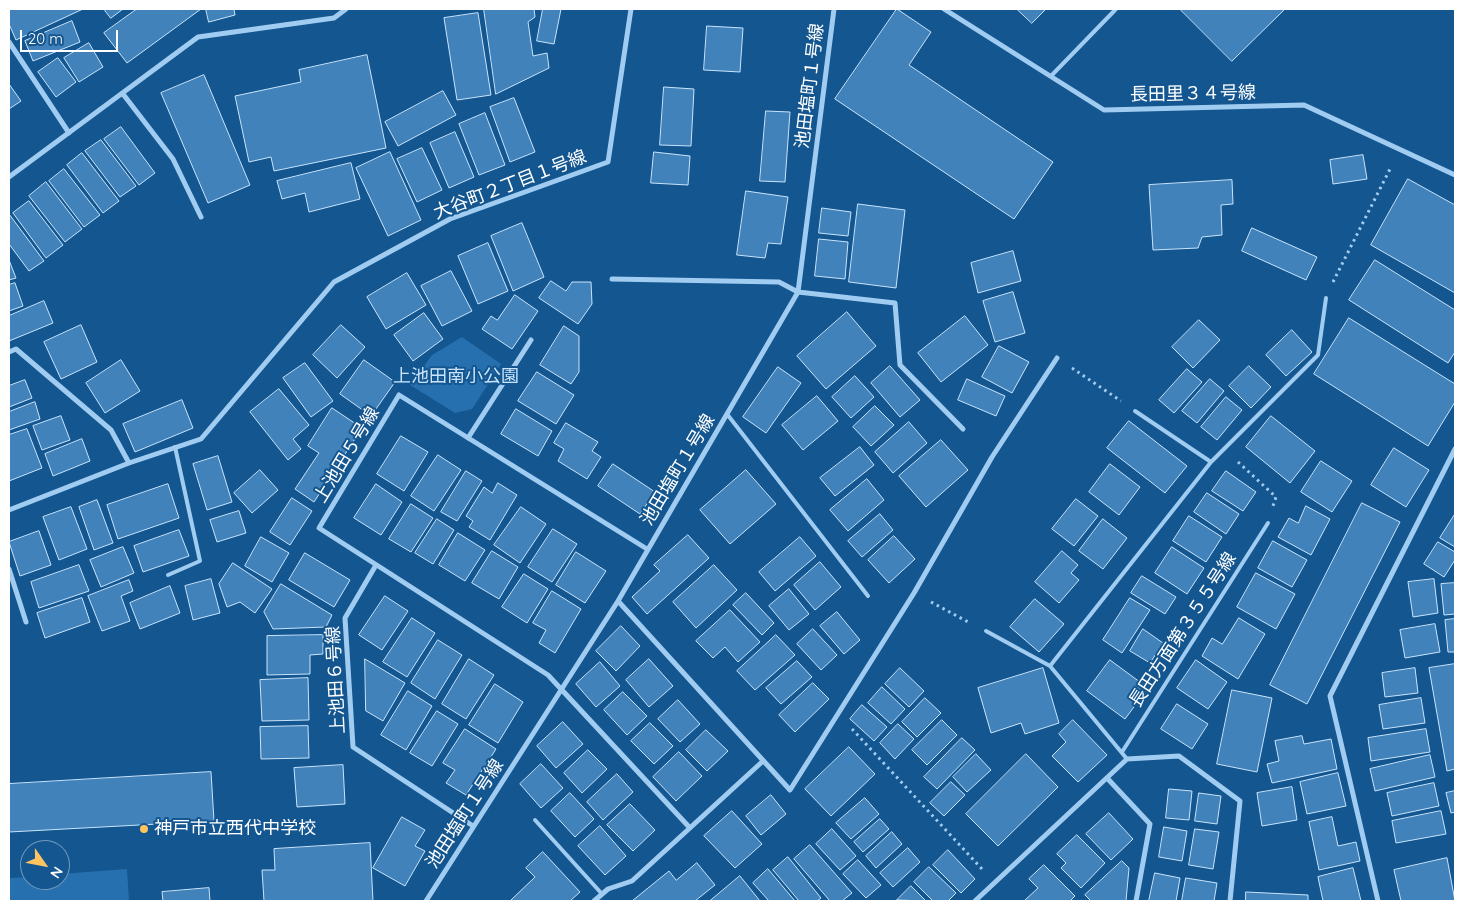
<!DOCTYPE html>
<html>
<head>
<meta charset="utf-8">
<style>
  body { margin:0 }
  #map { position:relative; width:1464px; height:910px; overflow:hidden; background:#145690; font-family:Quicksand,sans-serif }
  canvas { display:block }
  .frame { position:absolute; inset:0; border:10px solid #fff; pointer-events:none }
  .north { position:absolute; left:20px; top:840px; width:50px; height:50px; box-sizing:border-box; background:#145690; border:1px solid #729abc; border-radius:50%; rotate:123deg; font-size:14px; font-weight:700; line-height:20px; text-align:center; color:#fff }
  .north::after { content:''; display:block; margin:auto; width:18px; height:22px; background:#ffc361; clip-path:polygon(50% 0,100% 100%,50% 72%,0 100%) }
  .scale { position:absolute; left:20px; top:30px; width:98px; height:22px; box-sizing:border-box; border:2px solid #fff; border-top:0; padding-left:6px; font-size:15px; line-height:18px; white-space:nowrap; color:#fff; -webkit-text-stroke:4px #145690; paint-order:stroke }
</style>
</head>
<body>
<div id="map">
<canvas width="1464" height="910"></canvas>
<div class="frame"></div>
<div class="north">N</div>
<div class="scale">20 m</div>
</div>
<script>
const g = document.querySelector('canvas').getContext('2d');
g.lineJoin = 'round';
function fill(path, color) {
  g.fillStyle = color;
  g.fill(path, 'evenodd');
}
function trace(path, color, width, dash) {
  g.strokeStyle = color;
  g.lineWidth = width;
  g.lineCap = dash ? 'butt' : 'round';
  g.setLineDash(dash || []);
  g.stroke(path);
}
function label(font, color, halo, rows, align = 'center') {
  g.font = font + ' Quicksand,"Noto Sans JP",sans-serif';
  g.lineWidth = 4;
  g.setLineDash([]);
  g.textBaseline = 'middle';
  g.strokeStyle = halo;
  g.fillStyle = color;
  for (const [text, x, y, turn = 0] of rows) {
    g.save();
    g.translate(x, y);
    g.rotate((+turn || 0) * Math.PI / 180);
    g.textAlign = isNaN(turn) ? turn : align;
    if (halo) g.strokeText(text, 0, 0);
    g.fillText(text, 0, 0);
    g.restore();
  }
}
fill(new Path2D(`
  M462,337L501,364L472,409L455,413L410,385L432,355Z
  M127,869L129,901H9V878L30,877V880H60V874Z`), '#2670af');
const building = new Path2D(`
  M9,9H83L16,40L9,24Z
  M104,9H123L111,18Z
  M137,9H201L127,63L104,33Z
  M206,9H234L235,15L209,22Z
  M484,9H534L535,17L528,22L533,56L547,53L549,68L496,94Z
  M543,9H561L554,44L537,41Z
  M897,9L931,32L909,65L1053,162L1014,219L835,99Z
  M1017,9H1046L1032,23Z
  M1180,9H1285L1232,61Z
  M478,13L491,95L457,100L444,18Z
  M72,21L80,42L33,61L25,41Z
  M707,26L743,28L740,72L704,70Z
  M89,43L103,67L79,82L64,58Z
  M367,55L386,148L274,171L271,157L249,162L235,96L301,82L299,70Z
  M58,58L76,82L56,97L38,72Z
  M204,75L250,185L208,203L161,93Z
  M9,84L21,101L9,109Z
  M664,87L694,89L691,146L660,145Z
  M443,91L456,115L398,146L385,122Z
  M514,98L535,152L510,162L490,107Z
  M766,111L790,112L785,182L760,181Z
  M485,113L505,165L479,175L459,124Z
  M121,127L155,173L139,185L104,139Z
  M455,132L474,177L449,188L430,143Z
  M101,140L136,186L120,197L85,151Z
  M422,148L442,190L417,202L397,159Z
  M390,152L421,220L388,236L356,168Z
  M654,152L690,156L688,185L651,183Z
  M82,153L119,201L103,213L67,165Z
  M1363,155L1367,179L1333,184L1330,160Z
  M351,163L360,199L309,212L305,193L282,199L277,181Z
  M64,169L100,215L84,227L49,181Z
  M1408,179L1455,205V293L1371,245Z
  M1232,180L1233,204L1221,205L1222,235L1202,237L1198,248L1153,250L1149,185Z
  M46,182L82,229L65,242L29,196Z
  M746,191L788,197L781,244L768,243L765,258L737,255Z
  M29,201L63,245L46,258L13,213Z
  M858,204L905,210L896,288L849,282Z
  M822,208L851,212L848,236L819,233Z
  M9,214L44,261L29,271L9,244Z
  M522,223L544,277L513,291L491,236Z
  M1252,228L1317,257L1306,280L1242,251Z
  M819,239L848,242L845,279L815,276Z
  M488,243L508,291L478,304L458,256Z
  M1013,251L1021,281L978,293L971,263Z
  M9,260L16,278L9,280Z
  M1375,260L1455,310V352L1448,363L1349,300Z
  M451,271L472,311L442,326L421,286Z
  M407,273L426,305L386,329L367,297Z
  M551,281L566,291L572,282H591L592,304L578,324L539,298Z
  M15,283L23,306L9,311V285Z
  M1013,292L1025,333L995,342L983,301Z
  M515,295L538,311L512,349L482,329L491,316L497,320Z
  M44,301L53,323L9,341V316Z
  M847,312L876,346L826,389L797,356Z
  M424,313L443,339L413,361L394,335Z
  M965,316L988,345L941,382L918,353Z
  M1349,318L1455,384V402L1428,446L1314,374Z
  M1199,320L1220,340L1193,368L1172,347Z
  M81,325L97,362L61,379L44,342Z
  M341,325L365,347L337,378L313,355Z
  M564,326L579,336V372L571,384L540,365Z
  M1292,330L1312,352L1286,376L1266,355Z
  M999,346L1029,362L1012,393L982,377Z
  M121,360L140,391L105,413L86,383Z
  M364,360L395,382L371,416L340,394Z
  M305,363L333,401L311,417L283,378Z
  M890,366L920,400L900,417L871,383Z
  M1249,366L1271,387L1251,408L1229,386Z
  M778,367L801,383L766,433L743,417Z
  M1187,369L1202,382L1174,413L1159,400Z
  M537,372L574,395L556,424L518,401Z
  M855,376L874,397L851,418L832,397Z
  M967,379L1005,396L996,416L958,400Z
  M1210,379L1224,391L1197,423L1182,411Z
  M25,380L32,398L9,407V386Z
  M279,389L309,425L293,439L301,449L288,460L250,412Z
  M817,396L838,421L803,450L782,425Z
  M1226,397L1242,410L1217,440L1201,427Z
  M182,400L193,428L135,452L123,424Z
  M35,402L40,419L9,430V412Z
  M875,406L894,425L871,446L853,427Z
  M332,408L362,428L314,502L295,489L319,453L308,446Z
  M516,409L552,431L538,456L501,434Z
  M61,416L70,440L42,450L33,426Z
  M1271,416L1315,451L1290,483L1246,447Z
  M1129,421L1187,466L1165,493L1107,448Z
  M909,422L927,443L893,473L875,452Z
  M566,423L598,442L592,451L601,457L587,479L558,461L564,449L554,443Z
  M27,429L42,468L9,481V435Z
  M401,436L428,452L404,491L377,474Z
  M82,439L90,461L53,476L45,454Z
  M941,440L968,470L926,507L899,476Z
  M860,447L874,465L835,496L820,478Z
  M1394,448L1429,470L1406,507L1371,485Z
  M438,455L461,470L434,511L411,496Z
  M218,456L232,502L207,510L193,464Z
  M1321,461L1352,481L1332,512L1301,492Z
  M613,464L655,492L640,514L598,486Z
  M1110,464L1140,487L1119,515L1089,492Z
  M260,470L278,490L252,513L234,493Z
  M746,470L776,504L730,544L700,510Z
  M466,471L482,481L457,521L441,512Z
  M1226,471L1256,492L1243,511L1212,491Z
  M867,479L884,500L848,531L830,510Z
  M498,483L517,495L490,540L469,527L473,521L466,516L484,487L492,493Z
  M168,484L179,518L118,539L107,505Z
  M376,484L402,502L381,535L354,518Z
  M1207,493L1239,514L1226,534L1194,512Z
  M292,498L312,511L290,545L270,532Z
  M1076,499L1098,516L1074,546L1052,529Z
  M97,500L113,543L94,550L79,507Z
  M1362,503L1400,522L1307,704L1270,685Z
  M411,504L433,518L411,552L389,539Z
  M1306,506L1330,519L1311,555L1278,537L1289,518L1298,523Z
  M71,507L87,549L59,560L43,517Z
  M521,507L546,524L520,563L494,545Z
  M239,511L246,533L217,542L210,520Z
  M880,514L893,530L862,557L848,541Z
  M1455,514V547L1440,538Z
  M1189,516L1222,537L1206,562L1173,541Z
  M437,519L454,530L433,564L415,553Z
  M1103,519L1127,538L1103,569L1079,551Z
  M553,529L577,544L552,582L528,567Z
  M179,530L189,556L143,572L134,546Z
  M39,531L51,565L20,576L9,542Z
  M458,533L485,550L465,581L439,565Z
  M688,535L709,558L647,614L632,597L660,571L654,565Z
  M894,536L915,559L889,583L868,560Z
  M261,537L289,553L272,582L245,566Z
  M800,537L816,556L775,591L759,572Z
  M1273,541L1307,560L1292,587L1258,568Z
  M1438,542L1455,552V560L1444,577L1424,564Z
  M123,547L134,573L101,587L90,560Z
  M1172,547L1204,568L1187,594L1155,573Z
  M492,551L518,567L499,599L472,583Z
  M1062,551L1078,565L1071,573L1079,580L1059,603L1035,582Z
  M576,552L606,571L585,603L556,585Z
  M305,553L350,580L334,607L289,580Z
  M820,562L841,587L815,610L794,585Z
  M233,563L272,589L255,613L240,602L227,607L219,584Z
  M79,565L89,591L39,608L31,582Z
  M714,565L737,590L696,628L673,602Z
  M1256,573L1295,594L1276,629L1237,607Z
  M524,574L548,589L527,623L502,607Z
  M1142,576L1176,597L1165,614L1131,593Z
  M211,579L220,613L193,620L185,586Z
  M1434,579L1438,613L1413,617L1408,582Z
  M129,580L133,591L121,596L130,621L102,631L88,596Z
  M1455,583V614L1444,615L1441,584Z
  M281,584L332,615L326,627L273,629L264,612Z
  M170,586L180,613L140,629L130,603Z
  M789,589L809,614L789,630L769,606Z
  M552,591L581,609L555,653L539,643L546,630L533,623Z
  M746,593L774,623L762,635L733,605Z
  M385,596L408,611L382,650L359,635Z
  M82,598L90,622L45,638L37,613Z
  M1130,598L1150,610L1122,653L1103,640Z
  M1035,599L1064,624L1039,652L1010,627Z
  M730,610L760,642L738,662L725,647L713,658L696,641Z
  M837,612L860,640L844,654L820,626Z
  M412,618L435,633L407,677L383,662Z
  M1239,618L1265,634L1238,679L1202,656L1212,638L1222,644Z
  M1455,619V652H1448L1445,620Z
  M1435,624L1440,652L1405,658L1400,630Z
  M621,626L640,646L616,671L596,651Z
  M813,629L837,655L821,670L797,644Z
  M1143,629L1163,643L1150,663L1130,651Z
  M323,635V654L310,655V674L267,675V636Z
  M776,635L795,655L755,690L737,671Z
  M438,640L462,655L435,699L411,683Z
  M365,659L405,683L383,721L366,711Z
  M469,659L494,675L466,719L442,704Z
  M649,659L673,686L649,707L626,680Z
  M1110,660L1148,688L1125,719L1087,691Z
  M1196,660L1227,682L1208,709L1177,688Z
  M797,661L812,677L781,704L766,688Z
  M600,662L620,686L596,707L576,684Z
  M1455,664V769L1447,771L1429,668Z
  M900,668L924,691L909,707L885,684Z
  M1043,668L1059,723L1025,734L1021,723L991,733L978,688Z
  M1415,668L1418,693L1385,697L1382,673Z
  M308,678L309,720L262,721L260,680Z
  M813,683L829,699L795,732L779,715Z
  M495,684L523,702L498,743L469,725Z
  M882,687L905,709L891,724L868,703Z
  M1232,690L1272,698L1257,772L1217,764Z
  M408,691L432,706L406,750L381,735Z
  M623,692L647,716L627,735L604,710Z
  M925,698L941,713L917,737L902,722Z
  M1421,698L1425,723L1383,729L1379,705Z
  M678,700L700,724L680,742L658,719Z
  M1177,704L1208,724L1192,749L1161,729Z
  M862,705L887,727L874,741L850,719Z
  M437,711L458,724L432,766L410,753Z
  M942,720L957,735L927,765L912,750Z
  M1073,720L1107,755L1078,782L1052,756L1066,742L1059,734Z
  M563,722L583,744L556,768L537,746Z
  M650,723L673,746L654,764L631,741Z
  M898,724L914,739L895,759L880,743Z
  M308,726L309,758L261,759L260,727Z
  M465,729L496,749L466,795L446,783L455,770L443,763Z
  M1426,729L1430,752L1371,761L1368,738Z
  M706,730L728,751L707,771L686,750Z
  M1302,736L1304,744L1331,739L1337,769L1272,783L1267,764L1279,761L1275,741Z
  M962,738L975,750L937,789L924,777Z
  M849,747L875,774L831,816L805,789Z
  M588,750L607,769L582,793L564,773Z
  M679,752L702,776L676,801L653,777Z
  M976,754L991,770L967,792L953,777Z
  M1026,754L1058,787L998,846L966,814Z
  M1430,755L1435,777L1375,791L1370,769Z
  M541,764L563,788L541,808L520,784Z
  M343,765L345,804L297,807L294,768Z
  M211,772L214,821L9,832V784Z
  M1338,773L1346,806L1307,814L1300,782Z
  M617,774L633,792L603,820L587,802Z
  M951,782L965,795L944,816L930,803Z
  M1434,783L1439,806L1392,816L1387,793Z
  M1292,787L1297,820L1262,826L1257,793Z
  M1169,789L1192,791L1189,820L1166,818Z
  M1455,791V812L1451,813L1446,793Z
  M570,793L594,819L575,837L551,811Z
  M1199,793L1221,796L1217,824L1195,821Z
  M771,795L786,814L761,835L746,816Z
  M865,798L879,814L851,839L836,823Z
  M630,804L655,830L633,851L607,825Z
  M732,811L762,844L735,868L704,836Z
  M1441,811L1446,834L1396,843L1392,821Z
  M1109,813L1133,839L1111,860L1086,834Z
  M402,817L425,830L415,846L425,851L405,886L373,868Z
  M1332,817L1338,846L1356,842L1360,861L1319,870L1309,822Z
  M880,819L889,829L863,852L854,842Z
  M600,826L626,856L605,875L578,846Z
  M1164,827L1187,831L1182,861L1159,857Z
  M832,829L856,856L840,870L816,844Z
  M1195,829L1219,832L1213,869L1189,865Z
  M892,832L902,844L876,868L866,856Z
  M1077,835L1105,863L1081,888L1061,868L1066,863L1057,854Z
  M370,843L373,901H264L262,870H275L274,849Z
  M810,845L852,893L842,901H830L794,859Z
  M908,848L920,862L893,887L880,873Z
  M948,850L975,879L961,893L933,865Z
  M543,852L580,892L570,901H510L535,877L526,868Z
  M788,857L821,898L817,901H799L773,870Z
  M1447,858L1455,901H1401L1394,870Z
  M858,860L881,885L866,898L843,874Z
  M1122,861L1129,868L1126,901H1091L1085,895Z
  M697,863L715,885L695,901H632L669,871L676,880Z
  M1044,865L1075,896L1070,901H1024L1038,888L1029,879Z
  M929,867L956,893L948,901H933L914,882Z
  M1353,868L1361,901H1323L1318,877Z
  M768,869L795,901H769L753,883Z
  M1155,873L1180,878L1176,901H1149Z
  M740,876L760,901H710Z
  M1186,878L1217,883L1214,901H1182Z
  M911,886L926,901L897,900Z
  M209,888L210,901H163L162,892Z
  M1246,892L1308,895V901H1246Z`);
fill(building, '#4182ba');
trace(building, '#c8e4fc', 1);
trace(new Path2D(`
  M1333,282L1391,167
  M1072,368L1121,401
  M1238,462L1276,497L1273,506
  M931,602L970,623
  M852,729L982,869`), '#a1ccf1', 3, [2.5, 4]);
trace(new Path2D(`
  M1051,76L1116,9
  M1135,411L1211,462
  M727,414L868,596
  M168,575L200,561L175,447
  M986,631L1050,666L1127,759
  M1050,666L1211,462L1318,355L1326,298
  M1122,752L1268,523
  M535,820L602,894`), '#a1ccf1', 4);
trace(new Path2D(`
  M944,9L1104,110L1304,105L1455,175
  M9,42L69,133
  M123,94L173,159L201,217
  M9,177L198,37L334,18L346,9
  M612,279L779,282L798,292L895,303L900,365L963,429
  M9,352L16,349L111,430L129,463
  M468,438L531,340
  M9,510L129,463L201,439L334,282L450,219L608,162L631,9
  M647,549L399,395L319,528L548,675L690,828
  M376,565L345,618L353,747L473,826
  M9,569L26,622
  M618,601L790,790L914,593L992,457L1057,358
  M1107,778L1150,824L1136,901
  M426,901L618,601L798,292L834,9
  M594,901L608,889L632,881L763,761
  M975,901L1127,759L1179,756L1240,801L1230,901
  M1378,901L1330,696L1455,449`), '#a1ccf1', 5);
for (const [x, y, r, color] of [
  [144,829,5,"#ffc361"]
]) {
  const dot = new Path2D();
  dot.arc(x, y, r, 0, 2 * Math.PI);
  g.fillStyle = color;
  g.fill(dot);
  trace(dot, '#145690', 2);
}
label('18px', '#fff', '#145690', [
  ["池田塩町１号線",810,86,-83],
  ["長田里３４号線",1193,94,-1],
  ["大谷町２丁目１号線",510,185,-21],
  ["上池田５号線",347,455,-59],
  ["池田塩町１号線",678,470,-59],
  ["長田方面第３５５号線",1183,630,-57],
  ["上池田６号線",336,680,-93],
  ["池田塩町１号線",465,814,-57]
]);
label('18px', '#c8e4fc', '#145690', [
  ["上池田南小公園",456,377]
]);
label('18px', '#fff', '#145690', [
  ["神戸市立西代中学校",154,829]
], 'left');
</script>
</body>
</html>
